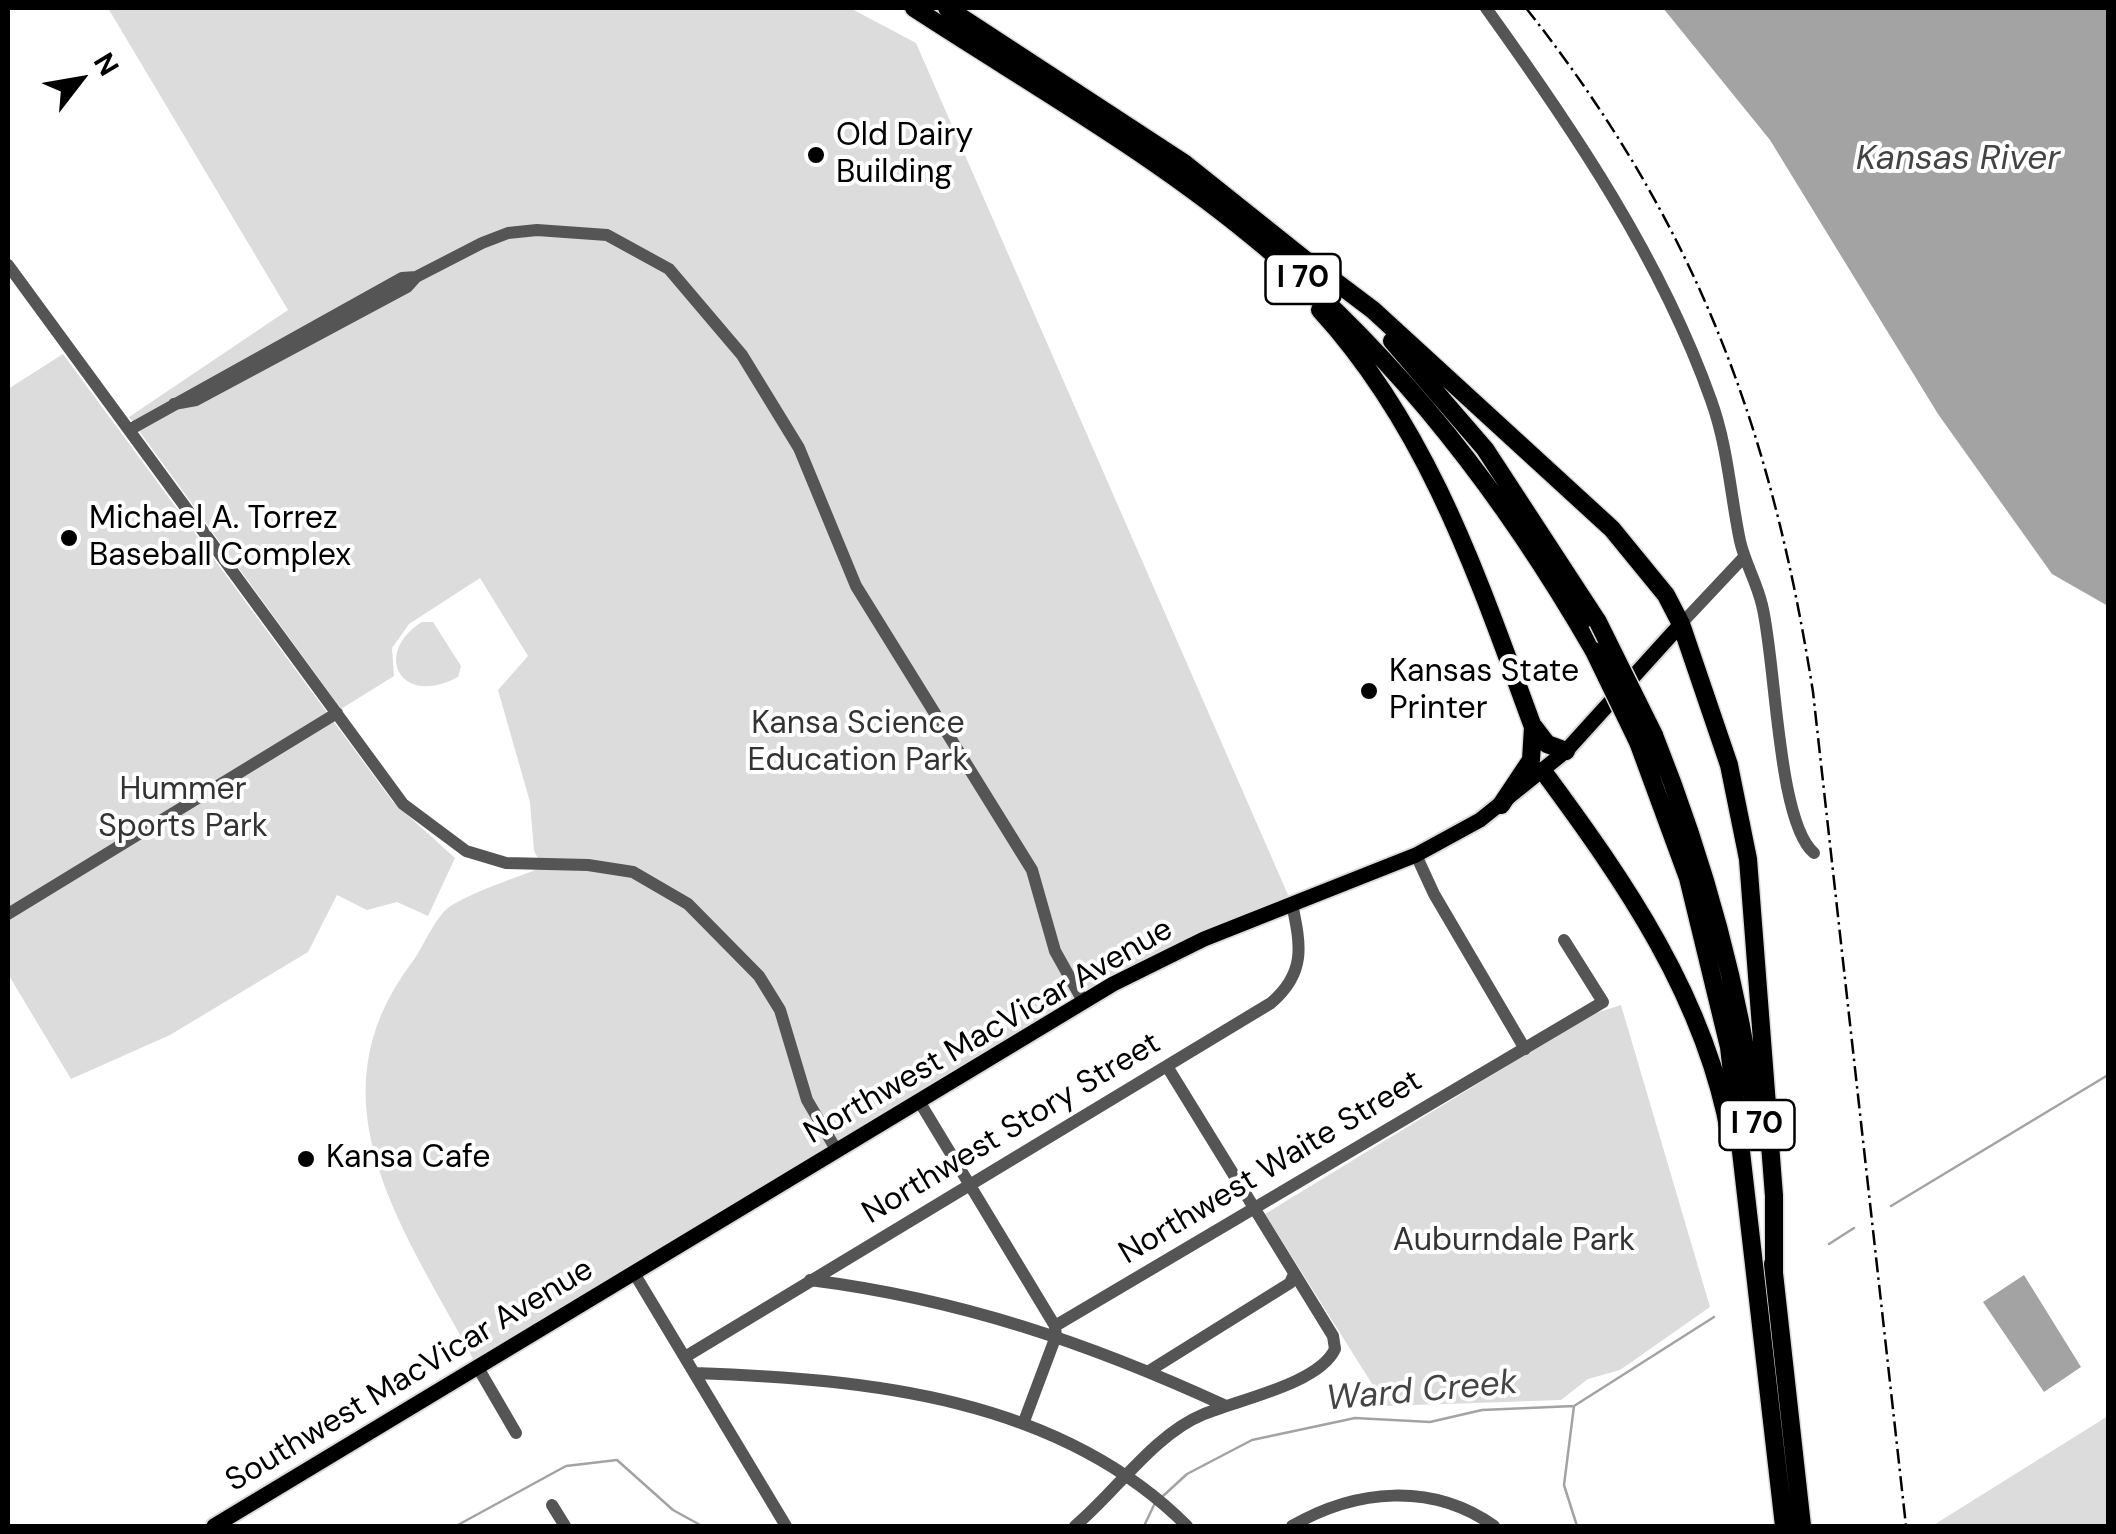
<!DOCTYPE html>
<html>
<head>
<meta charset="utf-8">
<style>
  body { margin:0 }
  #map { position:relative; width:2116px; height:1534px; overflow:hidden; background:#fff; font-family:"DM Sans",sans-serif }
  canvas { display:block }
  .frame { position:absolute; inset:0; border:10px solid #000; pointer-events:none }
  .north { position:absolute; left:30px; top:30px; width:100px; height:100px; -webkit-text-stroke:8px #fff; paint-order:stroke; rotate:59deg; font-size:28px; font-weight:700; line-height:40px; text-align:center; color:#000 }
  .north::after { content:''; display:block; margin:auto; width:35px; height:45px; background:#000; clip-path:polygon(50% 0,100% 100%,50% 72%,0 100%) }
</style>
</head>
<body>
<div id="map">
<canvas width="2116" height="1534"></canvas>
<div class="frame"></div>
<div class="north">N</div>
</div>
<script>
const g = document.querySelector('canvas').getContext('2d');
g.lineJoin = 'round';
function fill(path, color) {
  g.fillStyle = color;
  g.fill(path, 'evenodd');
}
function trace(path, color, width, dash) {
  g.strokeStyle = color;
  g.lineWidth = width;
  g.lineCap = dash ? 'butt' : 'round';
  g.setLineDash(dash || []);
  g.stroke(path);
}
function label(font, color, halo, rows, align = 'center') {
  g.font = font + ' "DM Sans",sans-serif';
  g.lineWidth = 8;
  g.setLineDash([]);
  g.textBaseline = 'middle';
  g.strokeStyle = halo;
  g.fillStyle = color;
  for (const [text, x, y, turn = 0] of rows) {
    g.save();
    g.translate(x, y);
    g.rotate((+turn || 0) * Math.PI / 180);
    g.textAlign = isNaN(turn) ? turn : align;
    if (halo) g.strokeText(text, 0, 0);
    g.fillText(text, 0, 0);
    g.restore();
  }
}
fill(new Path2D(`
  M108,8H850L916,43L1292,904L1083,1001L477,1366C408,1234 304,1103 413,961C424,946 436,914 452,905C480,889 513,879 543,867L534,851L530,802L498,690L528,656L480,578L409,624L392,648L394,676L341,709L129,417L288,310Z
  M63,354L393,802L455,858L428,916L397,902L367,910L337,895L308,952L170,1035L71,1079L8,974V389Z
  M422,622H433L461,666L458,677C400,708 372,653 422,622Z
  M1621,1005L1710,1307L1620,1370L1588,1379L1561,1400L1386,1406L1265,1214L1590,1015Z
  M2108,1416V1526H1932Z`), '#dcdcdc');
fill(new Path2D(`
  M1663,8H2108V606L2052,574L1938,414L1770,140Z
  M2024,1275L2081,1367L2044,1392L1983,1302Z`), '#a3a3a3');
trace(new Path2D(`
  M1891,1206L2108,1075
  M1829,1244L1854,1228
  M1574,1406L1564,1485L1577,1526
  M1163,1496L1187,1474L1252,1440L1355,1418L1430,1422L1482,1410L1574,1406L1714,1317
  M456,1526L566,1466L617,1460L673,1510L702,1526
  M1144,1526L1154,1505`), '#a3a3a3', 2.5);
const major = new Path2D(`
  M214,1526L1113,984L1204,939L1416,855L1480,820L1566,751L1681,624`);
const highway = new Path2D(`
  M914,8C1032,85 1158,156 1265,247C1402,362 1506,498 1594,651
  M947,8L1184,163L1323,274
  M1316,267L1373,310L1612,529L1666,595L1681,624L1729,765L1748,859L1774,1196V1274
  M1320,310C1429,429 1478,578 1533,727L1531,760L1501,805
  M1392,341L1485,449L1598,622
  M1534,727L1547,744L1566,751
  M1654,735C1704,860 1739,985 1756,1118
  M1638,742L1688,878L1729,1047L1784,1526
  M1543,771C1625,882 1705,997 1730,1136
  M1773,1264L1802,1526`);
trace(major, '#dbdbdb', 19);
trace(highway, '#dbdbdb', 21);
trace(new Path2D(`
  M1486,8C1573,129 1661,259 1711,400C1728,447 1730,493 1740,541C1745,563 1757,583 1762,605C1776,660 1777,822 1814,853
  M8,265L403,804L466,851L506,863L588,865L633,872L688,904L759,976L780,1010L807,1100L837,1151
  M174,404L196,400L407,287L416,277L482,243L508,233L537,230L607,235L669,269L742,355L799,448L856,586L1032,870L1055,951L1083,1001
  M129,430L402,278L416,277
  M1681,624L1744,557
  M1416,855L1434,894L1525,1049
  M8,914L337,713
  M919,1101L1055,1326
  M634,1273L786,1526
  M810,1280C960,1299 1089,1343 1226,1406
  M1055,1326L1603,1002L1564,940
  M685,1357L1271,1003C1306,973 1301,946 1292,904
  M477,1366L516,1433
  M1149,1371L1290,1283L1294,1274
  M695,1373C867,1379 1058,1397 1187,1526
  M1023,1424L1056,1336L1055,1328
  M552,1505L565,1526
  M1075,1526C1117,1491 1153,1435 1204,1414C1237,1400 1319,1384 1335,1349L1333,1336L1168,1068
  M1292,1526C1356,1489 1432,1482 1494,1526`), '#555', 12);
trace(major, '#000', 15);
trace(highway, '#000', 18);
trace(new Path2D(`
  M1526,8C1695,222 1771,425 1813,692L1906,1526`), '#000', 2.5, [15, 5, 2.5, 5]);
const highwayBridge = new Path2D(`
  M1598,622L1654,735
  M1594,651L1638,742`);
trace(highwayBridge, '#dbdbdb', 21, []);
trace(highwayBridge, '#000', 18);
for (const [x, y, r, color] of [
  [816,155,10,"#000"],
  [69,538,10,"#000"],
  [1369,691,10,"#000"],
  [306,1159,10,"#000"]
]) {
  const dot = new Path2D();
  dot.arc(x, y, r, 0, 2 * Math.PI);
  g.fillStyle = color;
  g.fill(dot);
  trace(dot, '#fff', 4);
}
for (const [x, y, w] of [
  [1303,279,75],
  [1757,1125,75]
]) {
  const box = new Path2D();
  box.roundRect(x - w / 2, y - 25, w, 50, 8);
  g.fillStyle = '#fff';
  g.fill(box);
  trace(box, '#000', 2.5);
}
label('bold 30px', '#000', null, [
  ["I 70",1303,279],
  ["I 70",1757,1125]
]);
label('32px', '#000', '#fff', [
  ["Old Dairy",836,137],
  ["Building",836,174],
  ["Michael A. Torrez",89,520],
  ["Baseball Complex",89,557],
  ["Kansas State",1389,673],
  ["Printer",1389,710],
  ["Kansa Cafe",326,1159]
], 'left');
label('32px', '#333', '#fff', [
  ["Kansa Science",858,725],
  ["Education Park",858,762],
  ["Hummer",183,791],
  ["Sports Park",183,828],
  ["Auburndale Park",1514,1242]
]);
label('32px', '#000', '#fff', [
  ["Northwest MacVicar Avenue",989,1032,-30],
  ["Northwest Story Street",1012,1129,-31],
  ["Northwest Waite Street",1271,1168,-31],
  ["Southwest MacVicar Avenue",410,1376,-31]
]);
label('italic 35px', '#444', '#fff', [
  ["Kansas River",1958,160],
  ["Ward Creek",1422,1392,-5]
]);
</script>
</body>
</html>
